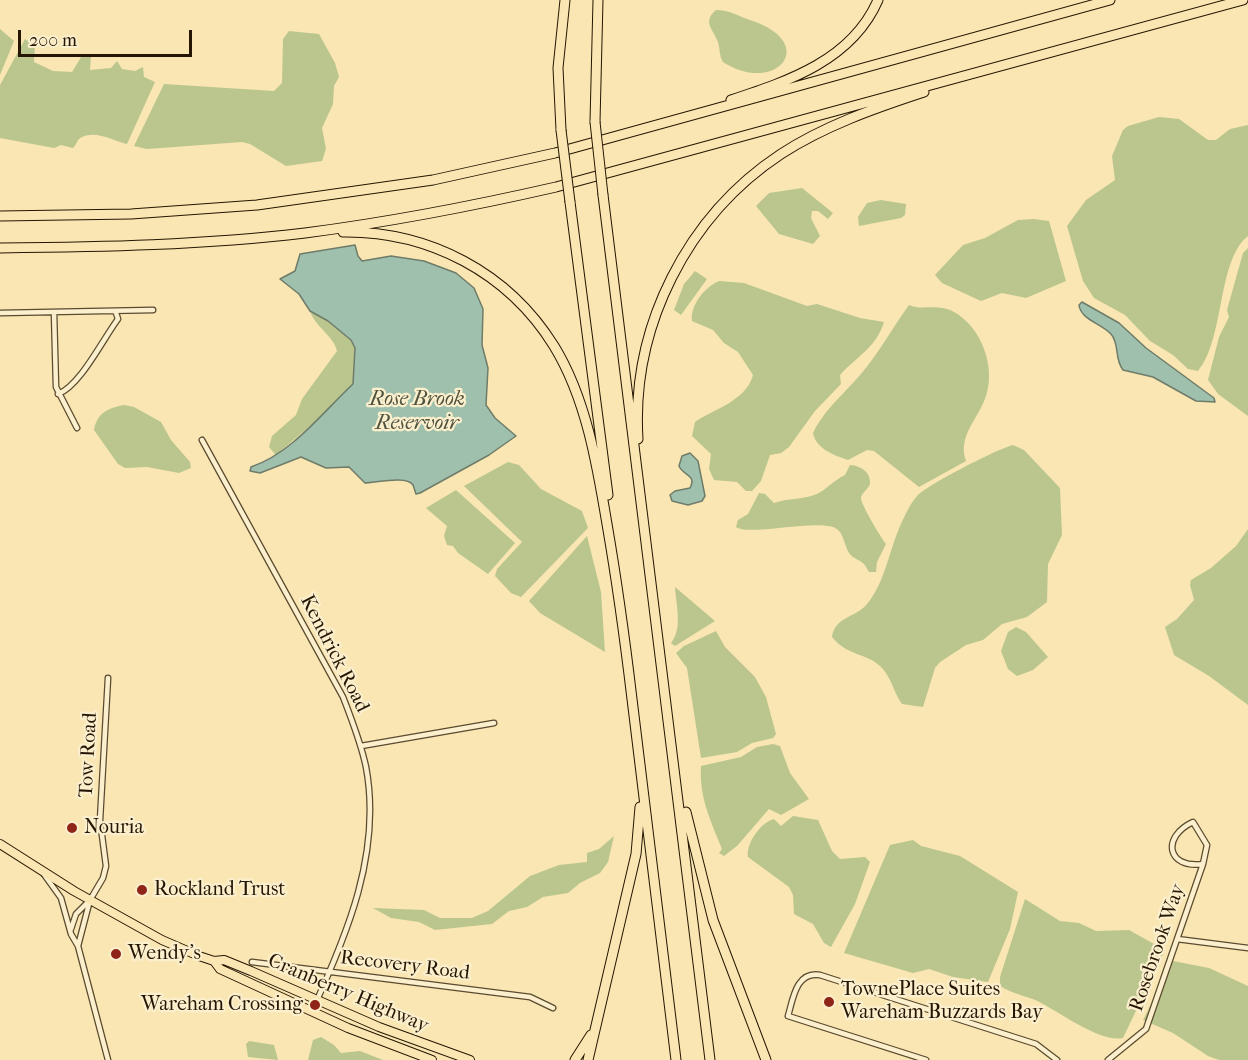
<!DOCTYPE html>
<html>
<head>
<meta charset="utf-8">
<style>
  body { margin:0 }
  #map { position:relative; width:1248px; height:1060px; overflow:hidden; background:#f9e6b2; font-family:"IM FELL French Canon",serif }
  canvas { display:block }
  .scale { position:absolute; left:18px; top:30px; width:174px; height:27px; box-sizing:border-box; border:3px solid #251603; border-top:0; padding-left:8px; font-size:18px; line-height:21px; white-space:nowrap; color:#251603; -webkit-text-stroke:4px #fbefcd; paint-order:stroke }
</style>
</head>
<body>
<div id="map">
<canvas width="1248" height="1060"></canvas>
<div class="scale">200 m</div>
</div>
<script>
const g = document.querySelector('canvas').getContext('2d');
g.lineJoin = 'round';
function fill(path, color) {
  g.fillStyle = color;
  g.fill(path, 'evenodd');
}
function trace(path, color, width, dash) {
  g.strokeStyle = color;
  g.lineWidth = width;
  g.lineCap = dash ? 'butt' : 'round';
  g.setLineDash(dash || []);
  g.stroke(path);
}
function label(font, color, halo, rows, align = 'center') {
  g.font = font + ' "IM FELL French Canon",serif';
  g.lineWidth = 4.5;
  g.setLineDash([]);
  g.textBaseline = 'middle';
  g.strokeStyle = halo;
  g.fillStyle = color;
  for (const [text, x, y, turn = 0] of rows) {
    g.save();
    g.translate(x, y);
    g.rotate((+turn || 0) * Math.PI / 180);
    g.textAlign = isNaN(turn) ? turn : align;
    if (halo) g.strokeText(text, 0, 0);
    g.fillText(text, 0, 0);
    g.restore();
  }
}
fill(new Path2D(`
  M716,10C729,10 738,16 750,20C821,43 776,96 723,62C719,55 720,49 718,42C713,29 702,22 716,10Z
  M0,29L14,41L0,75Z
  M289,31L319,34L335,63L339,77L334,86L333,104L322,128L326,149L322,161L286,166L250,144L242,142L147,149L134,146L164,84L274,91L282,83L283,39Z
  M25,39L35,46L34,62L53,71L72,72L83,54L91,56L90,70L111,68L117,61L122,69L135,71L143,67L144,77L155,82L127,144C113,141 97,130 82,137C77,139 77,144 73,148L61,145L54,148L0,138V85Z
  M1159,117L1179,119L1208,140H1216L1230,129L1248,125V236C1217,260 1225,339 1198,371L1188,369L1173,355L1150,341L1125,315L1094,298L1083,281L1067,226L1086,200L1115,180L1112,156L1123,130L1128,126Z
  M802,188L833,213L828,219L818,211H812L811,218L820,236L813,244L779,234L756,206L769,193Z
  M881,200L906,204L905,215L901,218L859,226L858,217L867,203Z
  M1034,219L1049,221L1066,281L1026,298L1002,293L981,301L942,283L935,275L963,245L985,238L1018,220Z
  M1248,248V416L1218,394L1208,380L1219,337L1229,317L1227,310L1243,253Z
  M695,271L707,279L681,315L674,310L684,284Z
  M719,281L744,283L807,306L817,304L860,318L884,322C876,348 856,357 840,375L841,384L815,411L789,447L781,453L770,455L761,481L752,491H746L737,482L714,480L709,469L711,454L692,436L695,422C714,409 746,401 753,375L738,352L724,343L713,330L692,321C690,305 705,287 719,281Z
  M909,305C921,311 938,303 954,312C981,327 996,366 986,396C979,418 957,436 966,461L919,487L874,451L867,450L848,460C834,455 816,449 813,433C821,415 838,399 851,385C874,362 890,331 909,305Z
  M310,311L328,321L351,340L355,348V379L352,386L325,413L276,455L269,447L272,436L296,415L302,399L337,351C334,336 315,327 310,311Z
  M124,405L134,407L161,422L171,440L190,462L191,468L179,473L147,467L125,468L118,464L94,430C97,413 108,408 124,405Z
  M1013,445L1024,450L1060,488L1062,535L1048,564L1047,602L1027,617L1002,624L983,640L966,645L940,662L935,668L923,707L902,704C893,692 892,677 880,666C866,653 847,656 832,637C835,616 856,618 867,604C885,583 889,550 901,524C905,515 910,504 917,496C927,485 997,449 1013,445Z
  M508,462L519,465L541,489L582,511L588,528L521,597L511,593L495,576L497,569L522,542L464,486Z
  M850,465C861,466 871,472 870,484C868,489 863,492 861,497C859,502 882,539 886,544L877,562L876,572H869C863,561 863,563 853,557C843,550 846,531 833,527C811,520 748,536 736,527L738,520L748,514L759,493L765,494L774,503C788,498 802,500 817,494C827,489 834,480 845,475Z
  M456,490L515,543L488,574L458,553L453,546L447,545L444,536L447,526L426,508Z
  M1248,529V705L1209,676L1174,655L1165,627L1177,619L1194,600L1190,585L1191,580L1211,568L1236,546Z
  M587,536L601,592L605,652L540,613L529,601Z
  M675,587L715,621L675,646L671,643C683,628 676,605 675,587Z
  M1016,627L1026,632L1048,657L1033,670L1017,676L1008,669L1001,651L1008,632Z
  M716,631L725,647L755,677L766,697L776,734L773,738L752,743L737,752L701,758L687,668L676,653L684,646Z
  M773,744L780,746L790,773L809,799L781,815L769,809L737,846L724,856L719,853L722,849C711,821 699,798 701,766L741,757L757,747Z
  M793,816L818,820L832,851L840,859L865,857L870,862L855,904L831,947L824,943L813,924L794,914L793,895L789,887L748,857C746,843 761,822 774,819L781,826Z
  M614,836L608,862L600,873L580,883L568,893L543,897L527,907L509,911L492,924L435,930L419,922L391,918L373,908L424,910L440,918H472L488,911L530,876L559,865L587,862V853L599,849Z
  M913,840L921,846L960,856L1018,892L1010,929L988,982L953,977L929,969L913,973L844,953L890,845Z
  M1025,899L1060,921L1079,923L1096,931L1129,930L1165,950L1123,1038C1102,1043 1062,1014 1043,1004C1030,996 1014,995 1000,986V977Z
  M1173,961L1209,968L1248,986V1060H1219L1208,1056L1173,1033L1143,1020Z
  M321,1037L334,1045L341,1053L360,1051L383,1060H308L313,1040Z
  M249,1041L274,1045L278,1060L248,1057L246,1044Z`), '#bac68e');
const water = new Path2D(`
  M355,245L358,256L362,261L391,256L424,261L456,273L474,288L483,309L482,345L488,368L486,405L495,418L516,436L489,455L420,493L416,494C415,491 414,488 413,485C407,475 375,483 365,483L349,467L326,468L301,457L260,473L250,471L251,467C292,453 322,413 353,384L355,348L351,340L328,321L310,311L299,294L280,279L295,271L300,254Z
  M1082,302L1119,323L1146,348L1214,398L1215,402L1196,401L1153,377L1123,370C1114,359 1120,344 1111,334C1101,323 1081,320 1079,305Z
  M690,453L698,461L705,496L702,501L688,505L672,501L670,495L675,491L690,488C697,474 683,476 679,466L682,456Z`);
fill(water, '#9ec0ad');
trace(water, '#6e7c69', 1.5);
const minor = new Path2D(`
  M54,312L56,387L77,428
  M0,313L153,310
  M58,394C80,386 103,339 118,319L116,313
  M202,440L343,697C352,720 361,743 366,767C382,852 347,935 312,1011
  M361,746L494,723
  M1193,822L1207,845L1203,864C1167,869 1161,837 1193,822Z
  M43,873L61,898L71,934L78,946L108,1060
  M71,929L76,914L90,900
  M1177,939L1248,948
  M78,946L90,900L103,878L106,866L100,820L108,678
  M252,962L530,997L553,1008
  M926,1060L788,1016C793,999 796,971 820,975L1036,1044L1057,1060
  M1108,1060L1146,1029L1203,864`);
const primary = new Path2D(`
  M0,844L74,891L162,940L199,956L214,961L224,960L251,971L379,1027L470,1060
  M214,961L220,969L348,1028L432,1060`);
const motorway = new Path2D(`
  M731,100C789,81 852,60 878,0
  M595,122L598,0
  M561,130L558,68L565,0
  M603,195L710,1060
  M570,202L608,495
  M0,216L131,214L257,205L433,180L555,153L1110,0
  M343,232C429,231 508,272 554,346C586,398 597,464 607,524C617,582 625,640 632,699C647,819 661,940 676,1060
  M0,248C102,247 204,245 305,233C390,222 473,206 556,187L1243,0
  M638,439C631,327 687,216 781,154C824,126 875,108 924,92
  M686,812L713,920L766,1060
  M575,1060L591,1035
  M588,1060L636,854L640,807`);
trace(minor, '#5a4a2f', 7);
trace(primary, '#251603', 10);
trace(motorway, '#251603', 11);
trace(minor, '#fbefcd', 4.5);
trace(primary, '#f9e6b2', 8);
trace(motorway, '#f9e6b2', 9);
const motorwayBridge = new Path2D(`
  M595,122L603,195
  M561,130L570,202`);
trace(motorwayBridge, '#251603', 11, []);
trace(motorwayBridge, '#f9e6b2', 9);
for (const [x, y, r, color] of [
  [72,828,6,"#8f2418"],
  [142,890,6,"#8f2418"],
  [116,954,6,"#8f2418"],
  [829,1002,6,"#8f2418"],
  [315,1005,6,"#8f2418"]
]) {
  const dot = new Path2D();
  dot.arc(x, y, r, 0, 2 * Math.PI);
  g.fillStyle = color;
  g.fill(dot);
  trace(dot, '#fbefcd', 2);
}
label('20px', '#251603', '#fbefcd', [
  ["Kendrick Road",334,654,63],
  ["Tow Road",89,755,-87],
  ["Rosebrook Way",1158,948,-71],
  ["Recovery Road",405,966,7],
  ["Cranberry Highway",348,994,23]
]);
label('20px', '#251603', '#fbefcd', [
  ["Nouria",84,828],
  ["Rockland Trust",154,890],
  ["Wendy's",128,954],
  ["TownePlace Suites",841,990],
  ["Wareham Buzzards Bay",841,1013],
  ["Wareham Crossing",303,1005,"right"]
], 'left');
label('italic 21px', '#4f523e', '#fbefcd', [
  ["Rose Brook",417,400],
  ["Reservoir",417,424]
]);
</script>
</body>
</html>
